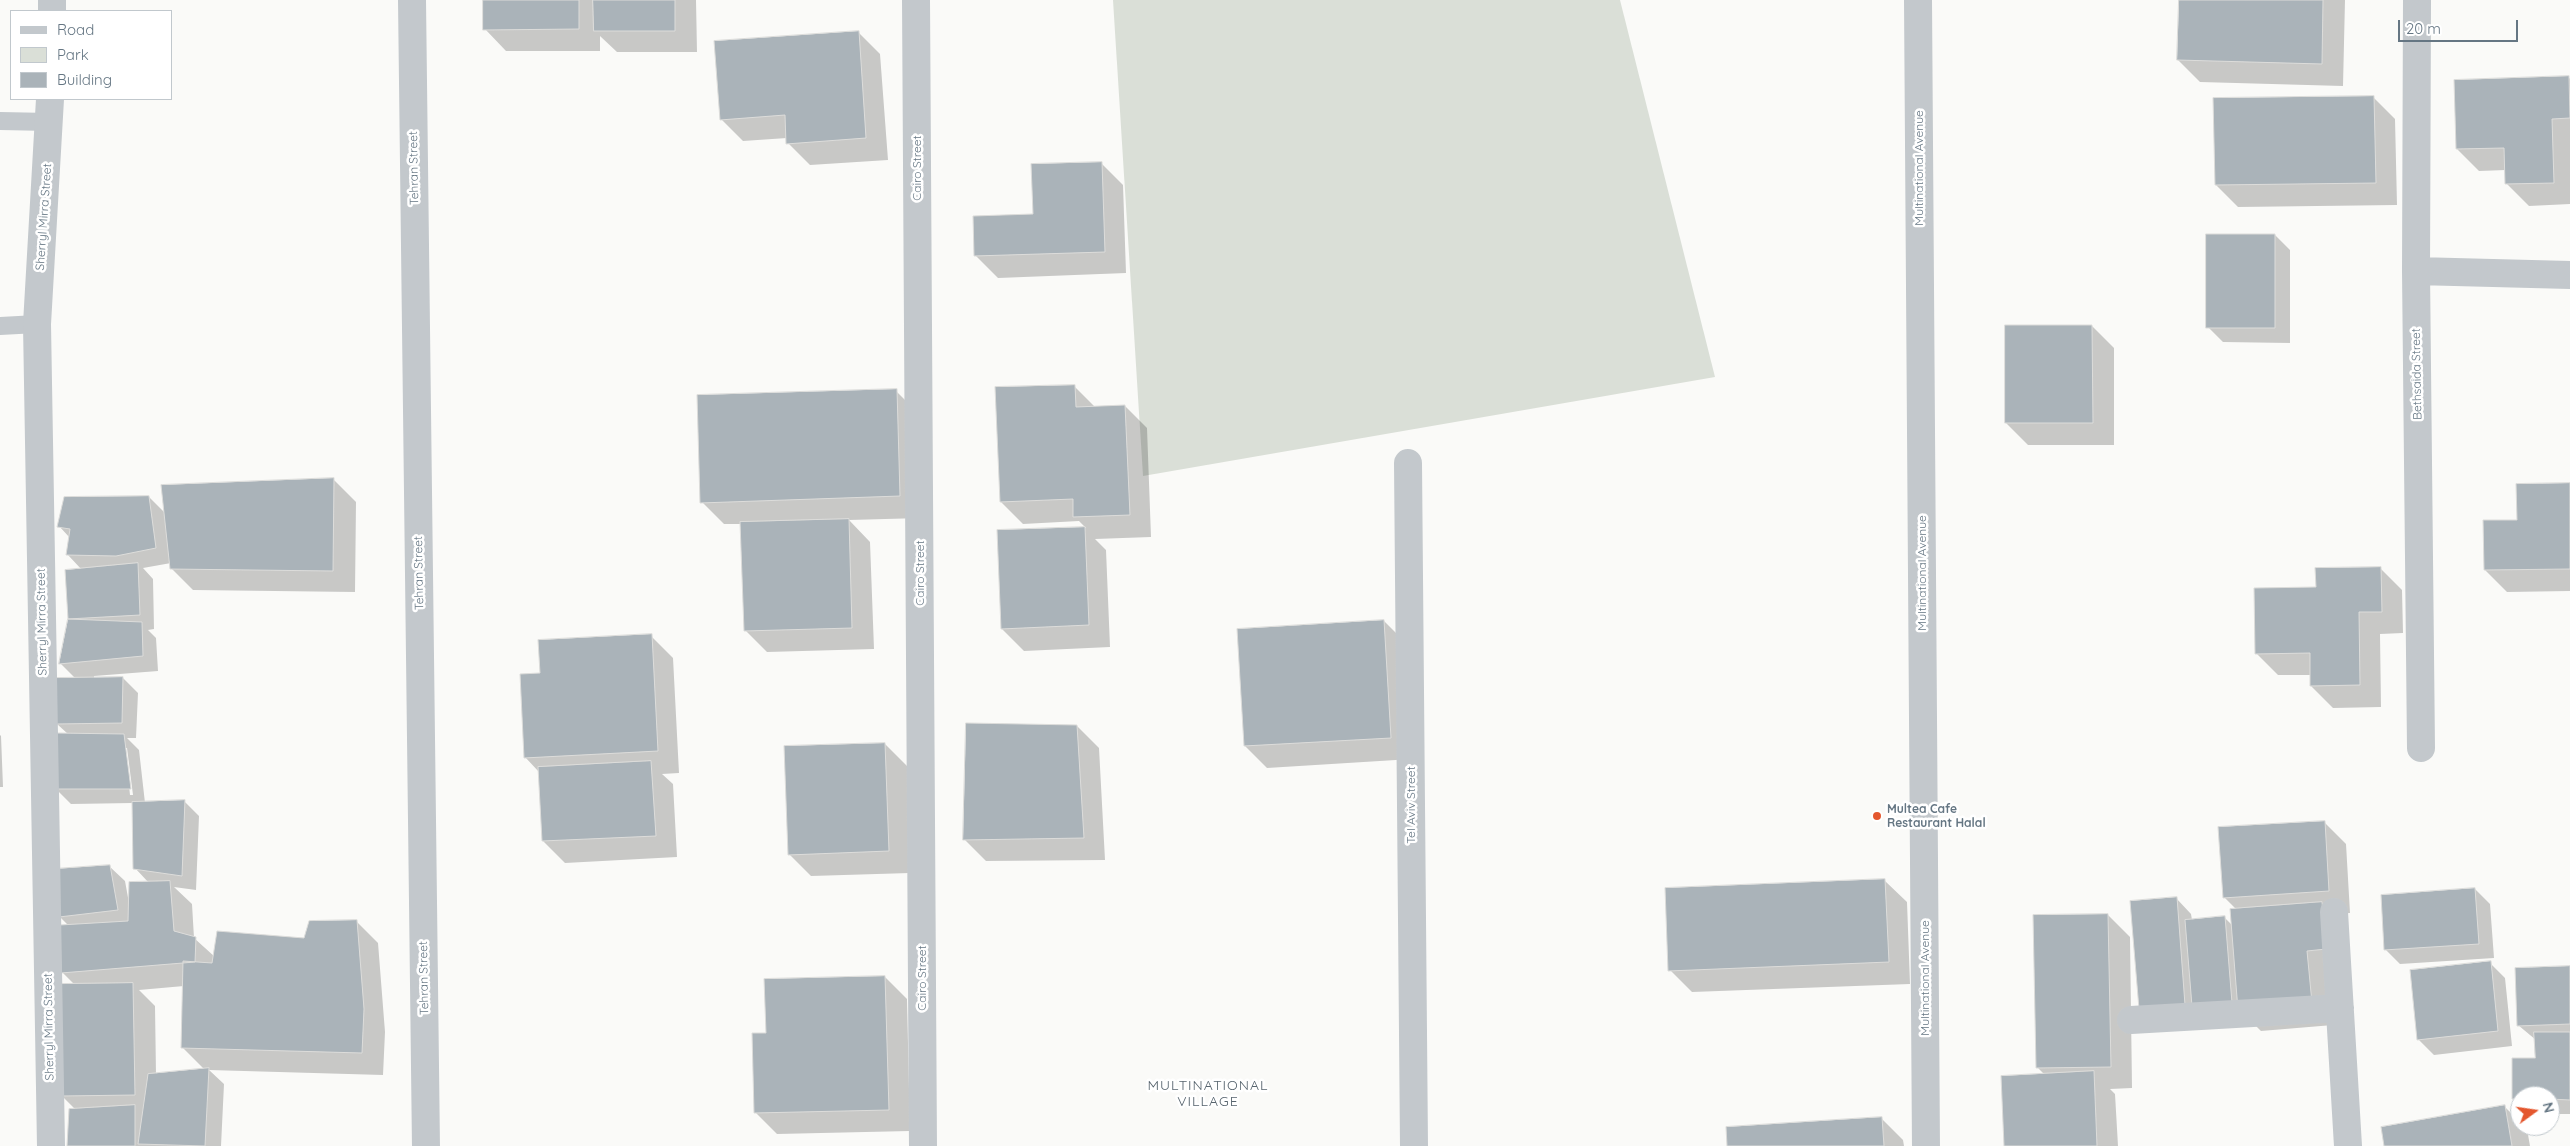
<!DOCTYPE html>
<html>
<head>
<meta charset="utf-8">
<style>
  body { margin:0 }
  #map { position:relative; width:2570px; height:1146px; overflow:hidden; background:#fafaf8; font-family:Quicksand,sans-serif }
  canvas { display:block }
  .legend { position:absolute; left:10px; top:10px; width:162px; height:90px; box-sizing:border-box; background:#fff; border:1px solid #c1c8cd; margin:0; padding:6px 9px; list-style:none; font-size:15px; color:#657683 }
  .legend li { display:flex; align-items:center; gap:10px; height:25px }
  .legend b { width:25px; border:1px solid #c1c8cd }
  .north { position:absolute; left:2510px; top:1086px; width:50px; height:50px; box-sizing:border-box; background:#fff; border:1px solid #c1c8cd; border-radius:50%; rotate:76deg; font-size:14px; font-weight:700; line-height:20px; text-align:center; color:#657683 }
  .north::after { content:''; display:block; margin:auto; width:18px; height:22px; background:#e4572e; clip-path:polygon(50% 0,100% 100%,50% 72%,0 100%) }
  .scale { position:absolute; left:2398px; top:20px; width:120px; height:22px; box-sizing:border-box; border:2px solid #657683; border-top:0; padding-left:6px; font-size:15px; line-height:18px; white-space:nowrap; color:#657683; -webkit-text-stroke:4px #fff; paint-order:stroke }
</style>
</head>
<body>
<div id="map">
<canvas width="2570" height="1146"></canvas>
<ul class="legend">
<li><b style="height:6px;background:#c3c8cc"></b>Road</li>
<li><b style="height:14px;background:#dadfd7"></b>Park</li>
<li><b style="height:14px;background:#aab3b9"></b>Building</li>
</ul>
<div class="north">N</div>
<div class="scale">20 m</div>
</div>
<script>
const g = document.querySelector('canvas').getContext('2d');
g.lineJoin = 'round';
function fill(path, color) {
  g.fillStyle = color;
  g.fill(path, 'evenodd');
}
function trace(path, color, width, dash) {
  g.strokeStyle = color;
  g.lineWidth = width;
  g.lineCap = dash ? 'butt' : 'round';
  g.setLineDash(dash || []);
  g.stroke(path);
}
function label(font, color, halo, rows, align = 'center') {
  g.font = font + ' Quicksand,sans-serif';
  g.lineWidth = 5;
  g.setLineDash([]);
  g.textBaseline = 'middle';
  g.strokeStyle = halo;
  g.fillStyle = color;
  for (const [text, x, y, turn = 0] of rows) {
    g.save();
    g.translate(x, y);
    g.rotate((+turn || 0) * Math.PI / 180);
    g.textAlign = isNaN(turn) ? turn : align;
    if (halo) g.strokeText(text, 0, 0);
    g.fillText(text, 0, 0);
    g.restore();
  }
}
fill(new Path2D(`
  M1113,0H1620L1715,377L1143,476Z`), '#dadfd7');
fill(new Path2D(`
  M484,0H696L697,52H617L600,36V51H506L485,29Z
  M2180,0H2345L2343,86L2200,82L2178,60Z
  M858,32L880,54L888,160L810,165L788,143L787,138L743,141L721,119Z
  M2568,77L2570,79V204L2529,206L2507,184L2506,170L2479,171L2457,149Z
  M2373,97L2395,119L2397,205L2238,207L2216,185Z
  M1101,163L1123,185L1126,273L998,278L976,256L1034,215Z
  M2275,235L2290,250V343L2223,342L2208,327Z
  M2092,326L2114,348V445H2028L2006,423Z
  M1074,386L1095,407L1125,406L1147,428L1151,537L1095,539L1106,550L1110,647L1024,651L1002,629L999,531L1086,528L1079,521L1023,524L1001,502Z
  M896,391L918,413L922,518L849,520L870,542L874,649L767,652L745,630L741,524H724L702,502Z
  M334,480L356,502L355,592L193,590L171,568V563L143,568L153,579L154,629L148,630L156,638L158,671L94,676V679L123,678L138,693L136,738H127L139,750L145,803L184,801L199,816L196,890L174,887L192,904L194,938L215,957L305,939L356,921L378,943L385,1032L383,1075L209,1070L224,1084L221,1146H68L76,1110L62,1096L75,985L62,972L69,926L60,917L109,866L125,881L129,903L149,883L135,868L133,803L71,804L56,789L68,734L57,724L76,679L60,663L69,619L67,571L82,570L68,555L70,538L59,526L149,497L166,514ZM125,748H127L133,795H130ZM184,986L182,1047L204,1069L156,1075L155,1006L139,990Z
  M2570,484V591L2507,592L2485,570L2518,521Z
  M2380,568L2402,590L2403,633L2380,634L2381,707L2333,708L2311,686V675H2278L2256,653L2317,589Z
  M1384,621L1406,643L1412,759L1267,768L1245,746Z
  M651,636L673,658L679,773L662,774L673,784L677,857L565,863L543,841L539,772L525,757L541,674Z
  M1077,726L1099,748L1105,860L986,861L964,839Z
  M0,735L1,736L3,787H0Z
  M885,744L907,766L910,873L811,876L789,854Z
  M2324,822L2346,844L2350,913L2332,914L2333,1025L2261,1031L2248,1018L2155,1024L2176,898L2191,914L2192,920L2225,918L2232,925L2237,910L2224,897Z
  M1885,881L1907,902L1910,984L1692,992L1670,970Z
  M2475,889L2490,904L2494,958L2400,964L2385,949Z
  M2108,915L2130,937L2132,1088L2110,1089L2115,1094L2118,1146H2005L2045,1075L2037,1067Z
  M2490,963L2505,978L2512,1046L2434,1055L2419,1040Z
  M2570,967V1114H2550V1096H2520V1105L2513,1099L2536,1060V1040L2518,1025Z
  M885,977L907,999L910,1131L777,1134L755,1112L767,1035Z
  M2505,1107L2520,1122V1126L2527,1129L2530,1146H2386Z
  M1881,1118L1903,1140L1904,1146H1728Z`), '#0003');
const building = new Path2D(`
  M483,0H579V29L483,30Z
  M593,0H675V31H594Z
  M2179,0H2323L2322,64L2177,60Z
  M859,31L866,138L786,144L785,115L720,120L714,41Z
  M2569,76L2570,118L2552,119L2554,183L2505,184L2504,148L2456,149L2454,80Z
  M2374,96L2376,183L2215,185L2213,98Z
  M1102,162L1105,252L974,256L973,216L1033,214L1031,164Z
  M2206,234H2275V328H2206Z
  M2005,325H2092L2093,423H2005Z
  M1075,385L1076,407L1125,405L1130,515L1073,517V499L1000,502L995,387Z
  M897,389L900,496L700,503L697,395Z
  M334,478L333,571L170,569L161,485Z
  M2570,483V569L2484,570L2483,520H2517L2516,484Z
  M149,496L156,548L116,556L66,555L70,529L57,527L64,497Z
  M849,519L852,628L744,631L740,522Z
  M1085,527L1089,625L1001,629L997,530Z
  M138,563L140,615L68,619L65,570Z
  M2381,567L2382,612H2359L2360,685L2310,686V653L2255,654L2254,588L2316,587L2315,568Z
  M68,619L142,622L143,656L59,664Z
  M1384,620L1391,738L1244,746L1237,629Z
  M652,634L658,751L524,758L520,674L540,673L538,640Z
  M123,677L122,723L56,724L55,678Z
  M966,723L1077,725L1084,838L963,840Z
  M56,733L124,734L131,789H55Z
  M885,743L889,851L788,855L784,746Z
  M651,761L656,836L542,841L538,767Z
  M185,800L182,876L133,869L132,802Z
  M2325,821L2329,891L2223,898L2218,827Z
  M110,865L118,910L59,917L54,869Z
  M1885,879L1889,962L1668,971L1665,888Z
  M170,881L174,931L196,937L195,962L61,973L60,925L128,921L129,882Z
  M2475,888L2479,944L2384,950L2381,895Z
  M2177,897L2185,1005L2139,1009L2130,901Z
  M2322,902L2326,949L2307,951L2312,1003L2238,1010L2230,909Z
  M2108,914L2111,1067L2036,1068L2033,915Z
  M2225,916L2232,1003L2192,1006L2185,920Z
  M357,920L364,1009L362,1053L181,1048L183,961L212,963L217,931L304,938L309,921Z
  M2491,961L2498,1031L2417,1040L2410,970Z
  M2570,966V1024L2517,1026L2515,968Z
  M885,976L889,1110L754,1113L752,1033H766L764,979Z
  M133,983L135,1095L61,1096L60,984Z
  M2534,1032H2570V1100L2550,1099V1096H2520V1099H2512V1058H2535Z
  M209,1068L205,1146L138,1144L148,1074Z
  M2094,1071L2097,1146H2004L2001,1076Z
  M135,1105V1146H67L69,1109Z
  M2505,1105L2512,1146H2384L2381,1127Z
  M1882,1117L1884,1146H1727L1726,1127Z`);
fill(building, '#aab3b9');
trace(building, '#dcdcda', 1);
trace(new Path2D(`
  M0,121L50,122
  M0,326L37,324`), '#c3c8cc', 18);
trace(new Path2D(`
  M412,0L426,1146
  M916,0L923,1146
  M1918,0L1926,1146
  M2417,0L2416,271L2421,748
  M52,11V0
  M50,99L37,324L51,1146
  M2416,271L2570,275
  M1408,463L1414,1146
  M2334,912L2348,1146
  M2131,1020L2340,1008`), '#c3c8cc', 28);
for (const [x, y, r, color] of [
  [1877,816,5,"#e4572e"]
]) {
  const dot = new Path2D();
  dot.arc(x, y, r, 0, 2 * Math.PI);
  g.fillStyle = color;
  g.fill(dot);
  trace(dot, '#fff', 2);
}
label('12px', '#657683', '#fff', [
  ["Tehran Street",414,168,-91],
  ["Cairo Street",917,168,-90],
  ["Multinational Avenue",1919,168,-90],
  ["Sherryl Mirra Street",44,217,-86],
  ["Bethsaida Street",2417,374,-91],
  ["Tehran Street",419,573,-91],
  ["Cairo Street",920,573,-90],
  ["Multinational Avenue",1922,573,-90],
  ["Sherryl Mirra Street",42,622,-91],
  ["Tel Aviv Street",1411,805,-90],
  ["Tehran Street",424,978,-91],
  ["Cairo Street",922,978,-90],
  ["Multinational Avenue",1925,978,-90],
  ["Sherryl Mirra Street",49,1027,-91]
]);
label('bold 12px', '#657683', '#fff', [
  ["Multea Cafe",1887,809],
  ["Restaurant Halal",1887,823]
], 'left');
g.letterSpacing = '1px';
label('14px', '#57646e', '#fff', [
  ["MULTINATIONAL",1208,1086],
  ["VILLAGE",1208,1102]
]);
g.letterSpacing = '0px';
</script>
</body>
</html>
